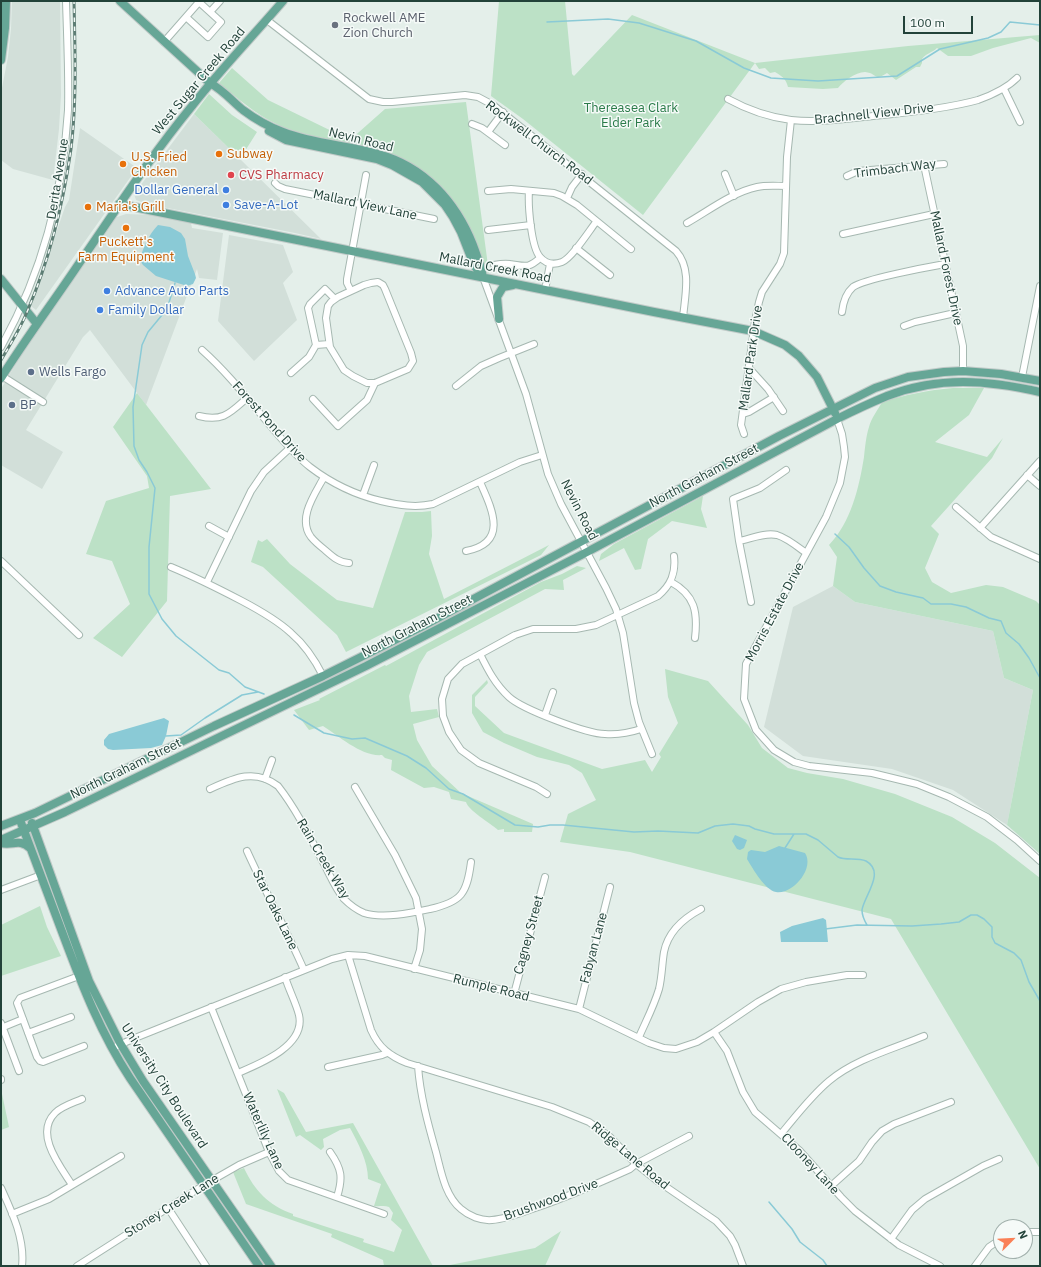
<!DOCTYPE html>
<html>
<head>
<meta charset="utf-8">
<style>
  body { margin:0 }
  #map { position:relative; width:1041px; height:1267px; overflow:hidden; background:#e4efea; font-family:"IBM Plex Sans",sans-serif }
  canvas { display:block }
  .frame { position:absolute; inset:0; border:2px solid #224239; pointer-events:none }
  .north { position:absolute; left:993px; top:1219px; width:40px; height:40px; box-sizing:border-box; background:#f5faf8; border:1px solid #a1b0ac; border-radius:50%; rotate:66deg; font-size:11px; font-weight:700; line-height:16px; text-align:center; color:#224239 }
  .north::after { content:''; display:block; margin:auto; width:14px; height:18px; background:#fa8057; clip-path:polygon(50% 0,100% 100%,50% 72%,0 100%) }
  .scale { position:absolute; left:903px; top:16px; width:70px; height:18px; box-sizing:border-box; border:2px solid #224239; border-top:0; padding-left:5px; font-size:12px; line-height:14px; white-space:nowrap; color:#224239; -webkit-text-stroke:3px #f5faf8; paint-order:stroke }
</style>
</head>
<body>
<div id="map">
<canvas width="1041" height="1267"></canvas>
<div class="frame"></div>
<div class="north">N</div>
<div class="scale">100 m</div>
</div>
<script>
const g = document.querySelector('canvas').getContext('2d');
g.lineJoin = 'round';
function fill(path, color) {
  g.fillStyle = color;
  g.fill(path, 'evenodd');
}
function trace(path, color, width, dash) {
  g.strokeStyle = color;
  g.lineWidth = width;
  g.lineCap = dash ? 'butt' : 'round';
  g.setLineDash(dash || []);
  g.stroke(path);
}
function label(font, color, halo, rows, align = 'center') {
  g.font = font + ' "IBM Plex Sans",sans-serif';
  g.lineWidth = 3;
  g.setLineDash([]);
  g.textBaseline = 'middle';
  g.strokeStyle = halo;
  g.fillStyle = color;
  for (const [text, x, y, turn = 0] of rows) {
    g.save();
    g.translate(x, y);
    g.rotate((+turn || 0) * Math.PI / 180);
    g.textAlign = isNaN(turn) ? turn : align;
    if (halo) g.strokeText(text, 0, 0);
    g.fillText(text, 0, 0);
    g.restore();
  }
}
fill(new Path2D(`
  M12,1H60L61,95L59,129L53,180L13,169L1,160V93L8,57L11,29Z
  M194,114L240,159L321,239L295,233L147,204L136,200L134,194Z
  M80,128L137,168L36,310L31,306L65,207L69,200Z
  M126,214L154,215L191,223L192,228L223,233L217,280L199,278L197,269L146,405L90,330L83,337L26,430L63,452L42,489L1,465V389L20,357L114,218Z
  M229,235L283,245L293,272L283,283L297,320L254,361L218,321Z
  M833,586L855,602L993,631L1004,678L1033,690L1007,825L953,790L892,769L803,756L764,727L793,607Z`), '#d2dfd9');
fill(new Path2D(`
  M499,1H565L572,74L574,76L632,15L755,63L908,46L1040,35V43L1031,38L993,48L971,56H948L937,48C932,53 926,53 922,59V63L920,67H916L896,80L887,73C874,82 877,73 865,72C855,72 843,82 838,88L823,89L788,87C786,79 782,76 775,72L770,73L765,68L759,69L755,63L643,215L523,119L491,96Z
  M232,68L268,100L350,140L385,109L466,102L489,273L485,272C478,256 470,241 463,225C460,218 457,210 453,203C447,193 438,184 429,176C384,138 343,147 292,130C263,121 242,102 219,83Z
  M209,94L232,115L257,132L240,159L194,114Z
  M953,388H984L969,415L935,442L987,457L1003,438L992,458L931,526L939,534L925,568L932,582L951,593L986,585L1003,587L1036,601L1040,605V854L1007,825L1033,690L1004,678L993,631L855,602L833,586L837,557L829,545C851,522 859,488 864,457C865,448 866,436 869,427C871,418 878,410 882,402C905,395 928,390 953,388Z
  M137,393L211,489L170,496L167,601L122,657L93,638L130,604L112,561L86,554L106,501L149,488L147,476L113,427Z
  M703,496L701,509L707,528L672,521L648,539L641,569L635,570L624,548L599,561L601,554L614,544Z
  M431,511L432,536L429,554L444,599L549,545L541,555L346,652L337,635L263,567L251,562L258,540L262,542L267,539L290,564L337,600L373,608L405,512H422Z
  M577,566L586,568L563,580L564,590L545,589L427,652L419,665L409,696L411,712L437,709L439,717L413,724L417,740L432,766L461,793L533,824L532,832H504V829L498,830C490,823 468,810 466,802L451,799L449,792L434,787L424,788L391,770L392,760L385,758L382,755C362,757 339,736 323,726L309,730L294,710L320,700L319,699L385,665L386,666L541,582L562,574Z
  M665,669L708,681L748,725L762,748L788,768L807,773L843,779L895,794L952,817L995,843L1040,878V1169L891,919L630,852L560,842L568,814L596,800L582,773L569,765L537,757L504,743L483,732L472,713V695L487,680L488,683L475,697V706L504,733L602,769L645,760L652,772L661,757L659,754L678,723L668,697Z
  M40,906L47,927L61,956L1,976V925Z
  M1,1089L9,1127L1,1130Z
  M277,1089L284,1093L306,1132L353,1123L433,1266H384L383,1260L331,1237L332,1234L246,1204L233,1172L244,1168C255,1191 268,1205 293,1214V1216L364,1239L363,1242L394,1252L402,1230L391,1220L393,1213L389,1207C384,1205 379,1207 374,1206L381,1184L368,1179C368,1161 358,1143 350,1128L340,1130L323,1139L324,1147L321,1150L300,1135L296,1137Z
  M561,1231L545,1266H445L535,1248Z`), '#bce1c6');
fill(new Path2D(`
  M158,225L170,227L181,233L185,239L188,256L195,274L196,278L193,284L187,286L156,276L143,265L140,261C142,249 149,234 158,225Z
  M164,718L169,721L166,736L162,745L151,748L113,750L108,749L104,745V740L109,734Z
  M735,835L747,840L744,848L740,850L737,849L732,841Z
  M779,846L805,853C815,868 793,895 776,892C765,890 753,869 747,859L748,852L751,850L765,852Z
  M823,918L826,920L828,942H781L780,932L792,926Z`), '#8acad6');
trace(new Path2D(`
  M547,22L608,19L639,23L696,41L744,68L771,78L818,81L897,76L940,49L988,38L1001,32L1010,22L1040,25
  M175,283L167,309L148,332L142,345L133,407L134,446L139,460L147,472L155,488L149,547V594L162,619L176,636L219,670L229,673L245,687L264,694
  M835,534L849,547L864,568L880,586L896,592L923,598L931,604H951L966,607L989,618L1001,621L1006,633L1019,644L1029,658L1040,678
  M294,715L324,733L352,739L365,738L407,756L426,768L449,789L463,794L515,825L538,827L550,825H563L634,832L658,831L698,833L715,826L733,824L749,826L755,829L774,834H806L818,840L838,857C846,861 857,857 866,861C886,872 864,896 862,910C862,916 864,920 867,925
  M166,736L181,735L205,718L242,695L258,692
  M785,848L794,834
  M825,929L857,925L912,926L941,924L959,922L971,915H977L984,919L992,927V937L995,943L1014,953L1021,960L1029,982L1040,1001
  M769,1202L792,1229L800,1242L823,1260L827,1266`), '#8acad6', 1.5);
const minor = new Path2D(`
  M210,12L220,1
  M267,20L369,99L383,102H392L465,95L478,97L493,105L676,251C692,269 685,295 683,318
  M164,42L199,2L221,22L208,37L186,17
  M1004,89L1020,122
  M728,99C748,110 768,117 791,120C818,123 846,119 873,116C905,113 946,109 978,100C992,95 1006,89 1017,78
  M472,124L482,128L505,145
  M488,132L503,112
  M924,165L963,346V371
  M725,174L734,196
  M847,176L858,171L944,164
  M275,183L278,186L285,189L434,219
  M488,191L511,189L554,193L562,196L577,205L631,249
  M529,191C528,205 531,247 540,257C546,264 554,265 562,262C572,258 589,231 596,222
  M567,198L572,187L582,174
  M687,223C708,211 733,192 757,187C766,185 776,186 786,186
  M488,230L531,225
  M843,234L934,214
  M576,248L610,275
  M494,265C499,264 505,263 510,264C525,266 528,269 540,258
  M483,277L526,394L548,474L561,504L606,588L616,609L623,633L634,703L639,722L652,754
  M378,282L383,285L385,289L411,353L413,361L408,369L375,383H367L353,376L344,370L330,347L326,318L328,306L331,302L338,297L364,285L371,283Z
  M545,290L550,264
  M351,291L347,283V279L366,175
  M842,312C843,303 845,294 853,287C864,279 928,267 945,264
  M904,326L915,322L955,313
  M329,344L316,345L308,308L310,304L325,289L335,299
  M1,347C41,275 63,193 68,110C69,74 67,37 66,1
  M202,350C229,374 251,403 274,430C285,443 296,456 310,467C331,483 356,495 381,501C399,505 415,508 433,504L520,462L542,455
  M749,368L768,389L783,411
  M291,373L309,357L316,345
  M2,376L43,402
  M1022,377L1040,286
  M456,386L481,366L499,358L534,344
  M313,399L338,426L367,400L375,383
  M743,414L749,412L774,397
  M199,416C223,422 230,413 247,398
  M837,419L842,434L844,447L845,457L840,483L826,517L746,664L744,699L756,730L774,750L794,762L809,766L872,773L917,784L949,797L987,817L1017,840L1040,861
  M744,434L741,425L755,321L759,302L762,292L780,264L784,253L787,157L791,120
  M1027,475L1040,486
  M324,477C315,494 297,518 311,537C315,542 320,546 325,550C332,556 339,563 349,563
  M363,495L374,465
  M956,507L991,537L1040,559
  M209,526L229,537
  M980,528L1040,461
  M739,541C750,539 765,532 777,535C787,538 798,547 806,553
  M466,551C509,543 492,509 480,482
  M1,561L79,635
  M171,567C195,577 219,589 242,601C259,610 277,620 291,633C305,645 315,660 323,676
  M207,582L251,491L264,472L290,448
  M671,582C695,595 698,612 695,638
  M751,602L739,541L733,499L760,488L786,470
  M480,654C488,670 495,684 509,697C522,709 587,734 605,734C618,735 629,733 641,729
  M545,715L553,692
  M265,779L272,760
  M355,787L395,855L416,898L422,929L420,950L414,969
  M210,789C234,778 255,768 278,786C296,809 310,837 323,862C330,875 335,888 344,899C350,905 357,910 364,913C383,919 411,913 430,909C462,902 467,893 471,862
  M547,794L536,787L479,763L461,750L449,732L443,716L442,699L448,679L462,664L515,635L533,629H576L596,625L658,596C671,585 676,573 674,556
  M247,851C265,891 286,929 304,970
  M1,890L41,875
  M348,955L371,1030C379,1048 390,1056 407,1063L552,1107L589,1122L610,1137L636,1164L656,1180L716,1221L730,1236L735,1245L743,1266
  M79,976L20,998L17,1003L37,1057L40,1061L43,1062L84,1046
  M514,994L545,877
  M211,1007L269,1152L279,1171L288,1180L384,1214
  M579,1009L610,887
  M1,1023L19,1071
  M1,1028L23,1019
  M714,1032L727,1051L743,1092L755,1112L799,1150L841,1197L855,1211L899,1245L940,1266
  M28,1033L71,1017
  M639,1037C646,1021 654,1006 659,989C662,977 662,964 664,952C668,932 684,918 701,909
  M117,1046L135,1038L332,959L348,955L365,956L579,1009L649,1043L664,1048L676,1049L697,1042L714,1032L758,1002L781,989L806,982L847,975H863
  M418,1066C420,1095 428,1124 436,1152C441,1171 445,1196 461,1209C469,1216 481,1221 492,1220C506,1219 521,1213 535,1208C568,1197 599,1183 630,1169L636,1164L689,1136
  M328,1067L382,1055L387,1053
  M238,1073C259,1064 306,1046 299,1015C296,1003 289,990 285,977
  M1,1079V1080
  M781,1134C796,1116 811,1096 829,1081C855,1059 893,1049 924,1036
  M330,1152C342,1169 343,1178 337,1197
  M72,1185C60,1166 34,1134 55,1113C62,1106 73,1103 82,1099
  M831,1186L859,1161L872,1142L882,1131L894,1124L951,1102
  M1,1188C12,1212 25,1239 22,1266
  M168,1208L206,1266
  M12,1214L49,1199L121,1156
  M1025,1232H1040
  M891,1239L912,1210L925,1199L983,1166L999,1159
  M77,1266L204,1185L239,1165L269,1152
  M975,1266L989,1247L1001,1239`);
const major = new Path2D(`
  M120,1L210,83C223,90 232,101 243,110C255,119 269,127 283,132C313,144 347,145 378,154C424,166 456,202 473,245C477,256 481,266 483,277
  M1,60L5,28L6,1
  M269,131L286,140L377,159L392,165L422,182L445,205L453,217L461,232L474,265L480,273
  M119,204L654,312L753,331L785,345L799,356L817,377L835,413
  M1,279L37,324
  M499,319L497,297L503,287L513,285
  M1,378C25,340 51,305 76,268C114,213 150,157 192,106C221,69 253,36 283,1
  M20,820C35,859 49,898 64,937C82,985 101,1034 130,1078L259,1266
  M32,823L89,981L120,1043L143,1081L271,1266
  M1,826L35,813L214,726L323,676L421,627L779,436L875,388L908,377L944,372L963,371L1001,374L1040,381
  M1,840L65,812L366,666L587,552L837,419C853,411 870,403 887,396C939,376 987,380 1040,392
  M1,843C13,846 19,838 30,848`);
trace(minor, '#a6b8b1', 8);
trace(major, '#c1cac8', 10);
trace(minor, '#fff', 6);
trace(major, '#66a696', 8);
const rail = new Path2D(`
  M1,360C10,345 20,329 27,312C49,261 63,205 71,149C77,100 75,50 74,1`);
trace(rail, '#5d7d74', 3);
trace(rail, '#f5faf8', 1.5, [4.5]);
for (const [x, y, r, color] of [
  [335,25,4,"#6b7280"],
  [219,154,4,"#e8710a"],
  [123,164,4,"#e8710a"],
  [231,175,4,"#e0444e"],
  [226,190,4,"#3f7fe0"],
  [226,205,4,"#3f7fe0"],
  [88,207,4,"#e8710a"],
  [126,228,4,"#e8710a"],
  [107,291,4,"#3f7fe0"],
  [100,310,4,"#3f7fe0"],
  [31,372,4,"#5c6f8a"],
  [12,405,4,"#5c6f8a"]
]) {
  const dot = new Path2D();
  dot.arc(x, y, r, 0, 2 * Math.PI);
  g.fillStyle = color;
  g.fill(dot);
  trace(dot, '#f5faf8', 1.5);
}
label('13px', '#5b616d', '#f5faf8', [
  ["Rockwell AME",343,18],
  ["Zion Church",343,33]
], 'left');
label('13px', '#224239', '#f5faf8', [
  ["West Sugar Creek Road",199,81,-50],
  ["Brachnell View Drive",874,114,-6],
  ["Nevin Road",361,140,14],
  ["Rockwell Church Road",539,143,37],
  ["Trimbach Way",895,169,-7],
  ["Derita Avenue",58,179,-81],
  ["Mallard View Lane",365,205,12],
  ["Mallard Creek Road",495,268,11],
  ["Mallard Forest Drive",946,268,78],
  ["Mallard Park Drive",751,358,-82],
  ["Forest Pond Drive",269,422,48],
  ["North Graham Street",704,476,-28],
  ["Nevin Road",579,510,63],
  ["Morris Estate Drive",775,612,-62],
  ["North Graham Street",417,626,-27],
  ["North Graham Street",126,769,-26],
  ["Rain Creek Way",323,859,59],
  ["Star Oaks Lane",275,910,64],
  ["Cagney Street",529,935,-75],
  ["Fabyan Lane",594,948,-75],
  ["Rumple Road",491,988,14],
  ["University City Boulevard",164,1086,57],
  ["Waterlily Lane",263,1131,66],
  ["Ridge Lane Road",630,1156,40],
  ["Clooney Lane",810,1164,47],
  ["Brushwood Drive",551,1200,-20],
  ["Stoney Creek Lane",172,1206,-32]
]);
label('13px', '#2a7b49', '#f5faf8', [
  ["Thereasea Clark",631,108],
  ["Elder Park",631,123]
]);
label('13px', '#c56008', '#f5faf8', [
  ["Subway",227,154],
  ["U.S. Fried",131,157],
  ["Chicken",131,172],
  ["Maria's Grill",96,207],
  ["Puckett's",126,242,"center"],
  ["Farm Equipment",126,257,"center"]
], 'left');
label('13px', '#be3a42', '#f5faf8', [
  ["CVS Pharmacy",239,175]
], 'left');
label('13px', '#366cbe', '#f5faf8', [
  ["Dollar General",218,190,"right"],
  ["Save-A-Lot",234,205],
  ["Advance Auto Parts",115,291],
  ["Family Dollar",108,310]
], 'left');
label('13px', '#4e5e75', '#f5faf8', [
  ["Wells Fargo",39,372],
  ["BP",20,405]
], 'left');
</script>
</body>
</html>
